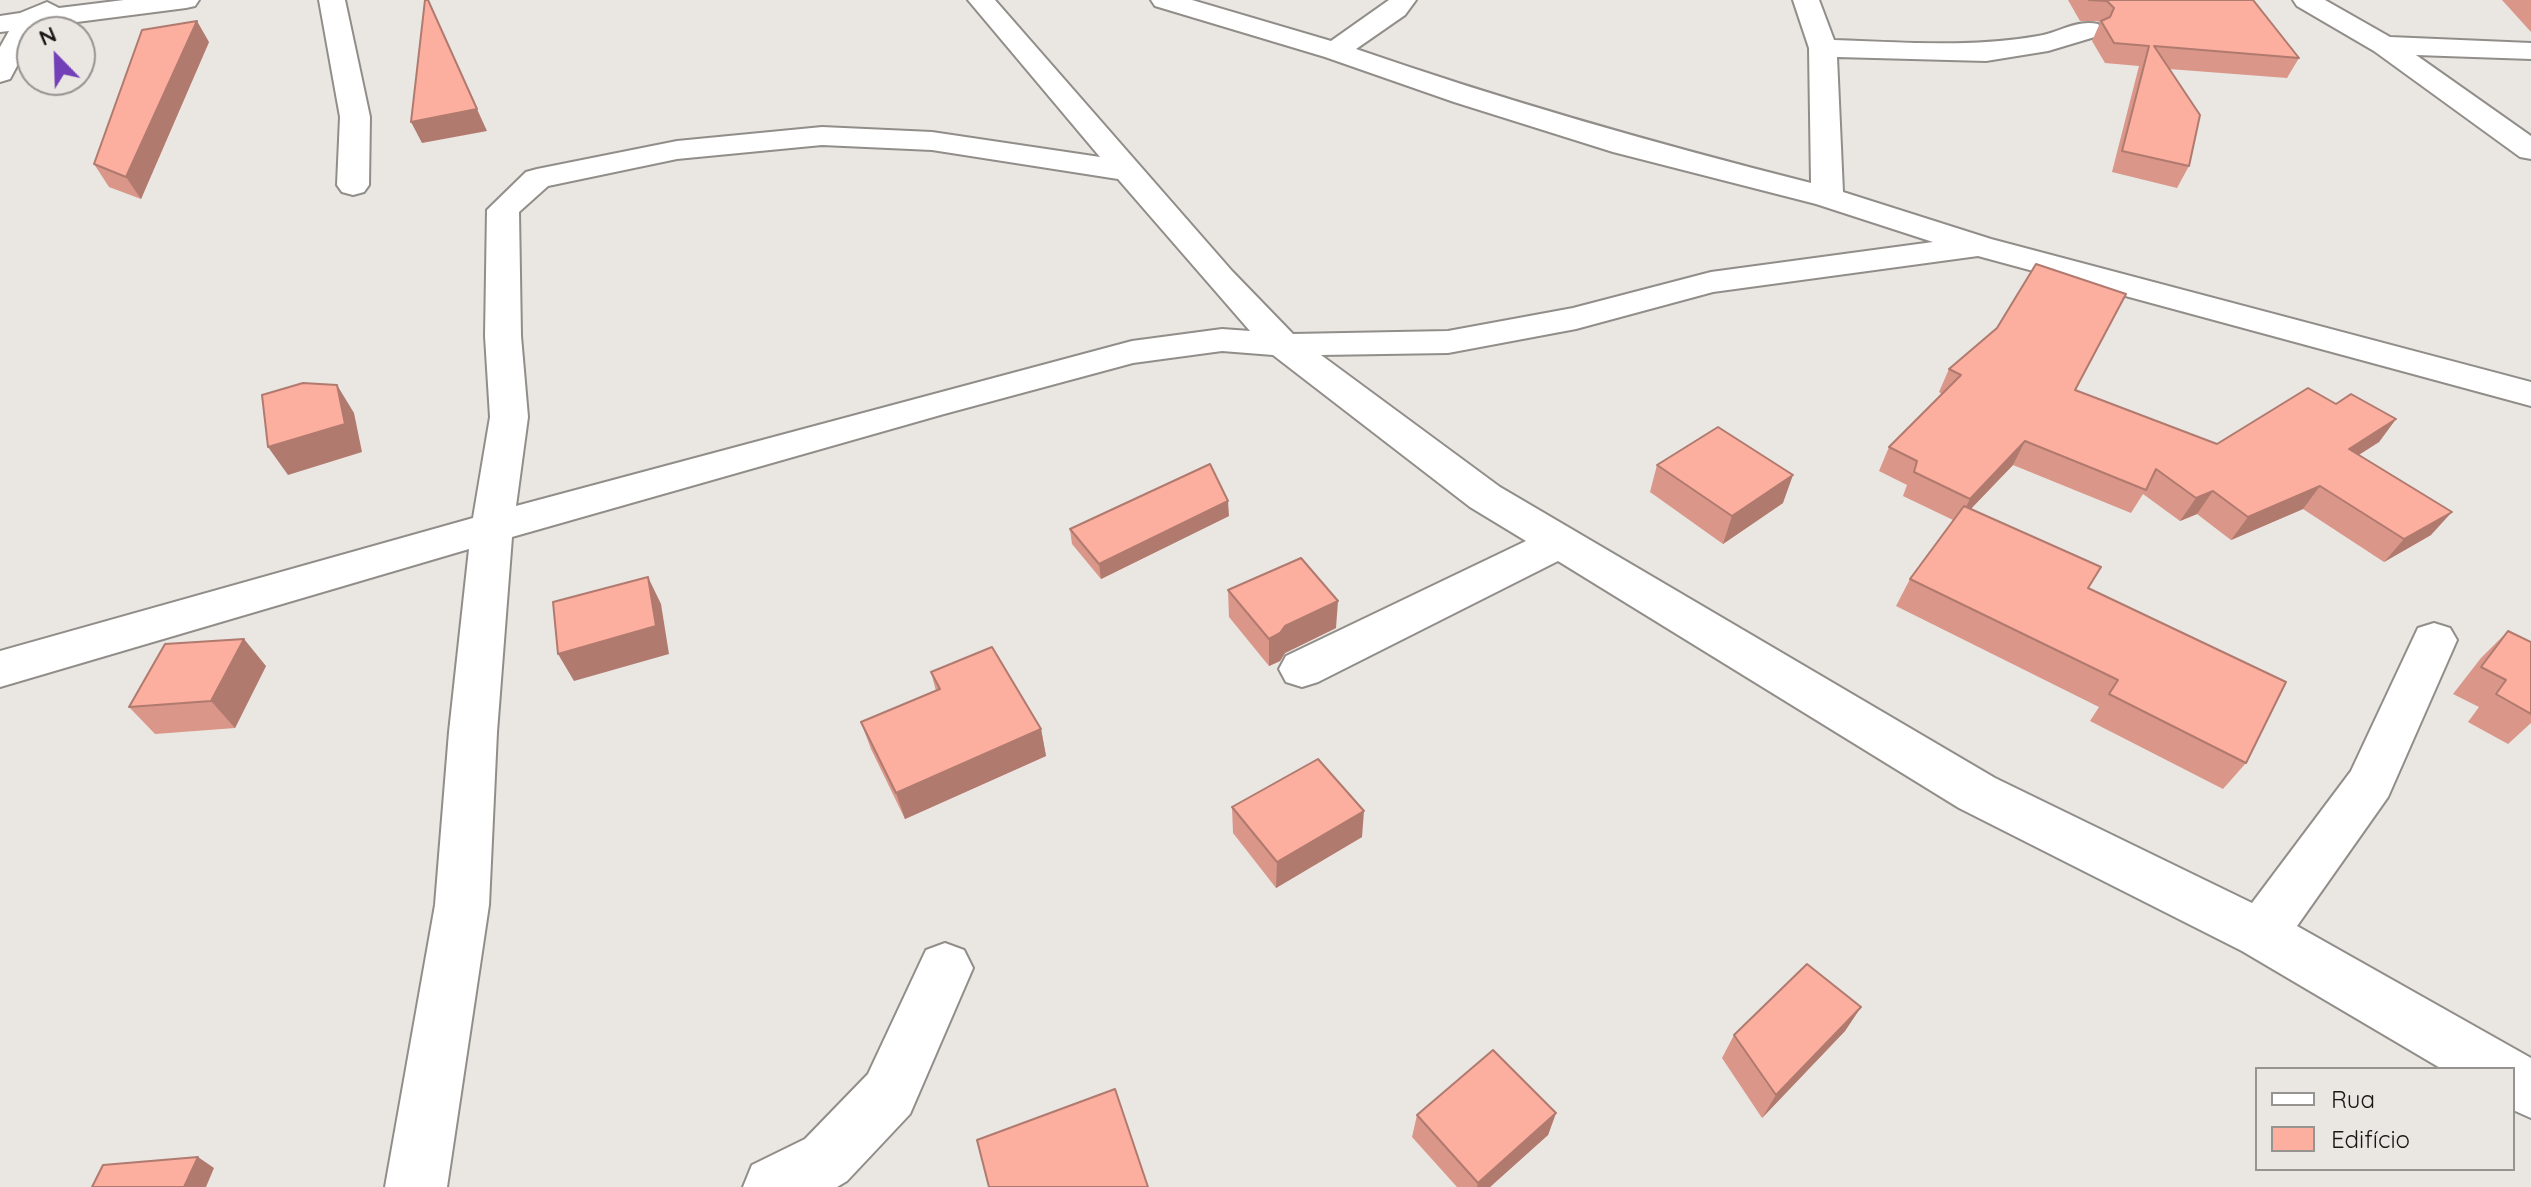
<!DOCTYPE html>
<html>
<head>
<meta charset="utf-8">
<style>
  body { margin:0 }
  #map { position:relative; width:2531px; height:1187px; overflow:hidden; background:#eae6e2; font-family:Quicksand,sans-serif }
  canvas { display:block }
  .legend { position:absolute; left:2255px; top:1067px; width:260px; height:104px; box-sizing:border-box; background:#eae6e2; border:2px solid #969390; margin:0; padding:10px 14px; list-style:none; font-size:24px; color:#181716 }
  .legend li { display:flex; align-items:center; gap:16px; height:40px }
  .legend b { width:40px; border:2px solid #969390 }
  .north { position:absolute; left:16px; top:16px; width:80px; height:80px; box-sizing:border-box; background:#eae6e2; border:2px solid #969390; border-radius:50%; rotate:337deg; font-size:22px; font-weight:700; line-height:32px; text-align:center; color:#181716 }
  .north::after { content:''; display:block; margin:auto; width:28px; height:36px; background:#7241b8; clip-path:polygon(50% 0,100% 100%,50% 72%,0 100%) }
</style>
</head>
<body>
<div id="map">
<canvas width="2531" height="1187"></canvas>
<ul class="legend">
<li><b style="height:10px;background:#fff"></b>Rua</li>
<li><b style="height:22px;background:#fcae9f"></b>Edifício</li>
</ul>
<div class="north">N</div>
</div>
<script>
const g = document.querySelector('canvas').getContext('2d');
g.lineJoin = 'round';
function trace(path, color, width, dash) {
  g.strokeStyle = color;
  g.lineWidth = width;
  g.lineCap = dash ? 'butt' : 'round';
  g.setLineDash(dash || []);
  g.stroke(path);
}
function fill(path, color) {
  g.fillStyle = color;
  g.fill(path, 'evenodd');
}
const street = new Path2D(`
  M124,0H199L195,6L186,8L38,27L32,32V38L10,79L0,82V47L9,31L0,32V16L20,13L47,2L59,8Z
  M319,0H345L370,117L369,185L364,192L353,195L342,192L337,185L340,117Z
  M968,0H995L1232,271L1293,334L1448,331L1573,308L1711,272L1933,242L1816,204L1613,152L1454,102L1325,57L1155,6L1151,0H1192L1331,41L1389,0H1416L1405,15L1356,49C1506,101 1657,144 1811,183L1809,48L1793,0H1819L1834,40C1903,42 1970,48 2038,36C2058,33 2077,19 2098,24L2102,30L2098,36L2048,51L1986,61L1837,57L1843,192L1991,239L2531,382V406L1978,256L1713,292L1576,329L1448,353L1321,355L1500,487L1995,778L2252,903L2351,771L2418,628L2434,623L2450,628L2457,640L2388,797L2297,926L2531,1058V1118L2513,1110V1069H2442L2242,951L1959,808L1558,561L1318,682L1302,687L1286,682L1279,669L1286,656L1526,541L1470,507L1273,355L1222,351L1133,363L944,414L512,537L497,732L489,905L447,1187H385L435,905L449,732L469,549L0,687V651L473,518L490,417L485,336L487,210L526,172L537,169L677,141L822,127L932,132L1100,157ZM822,145L932,150L1118,179L1250,331L1222,329L1132,341L516,506L528,417L521,336L519,212L548,186L677,159Z
  M2293,0H2325L2390,37L2531,43V59L2416,55L2531,136V159L2520,157L2374,51L2297,6Z
  M945,943L964,950L973,968L910,1114L847,1181L837,1187H743L752,1165L805,1139L868,1074L926,950Z`);
trace(street, '#918d89', 4);
fill(street, '#fff');
fill(new Path2D(`
  M2068,0H2253L2299,58L2287,78L2169,69L2189,166L2177,188L2112,172L2139,66L2105,63L2092,41L2100,23L2098,21H2080Z
  M2502,0H2531V32Z
  M209,42L141,199L109,187L94,164Z
  M1949,369L2075,390L2217,444L2336,404L2396,419L2379,442L2359,455L2431,535L2384,562L2303,509L2231,540L2197,514L2180,521L2143,494L2131,513L2013,465L1971,509L2088,588L2246,763L2223,789L2090,721L2099,707L1896,606L1910,579L1953,520L1903,496L1907,485L1879,471L1889,447L1942,394L1939,392Z
  M1657,465L1783,503L1723,544L1650,492Z
  M1229,516L1101,579L1072,544L1070,529Z
  M1228,590L1336,628L1285,653L1280,661L1269,666L1229,617Z
  M2508,631L2531,642V723L2508,744L2468,722L2479,707L2453,694L2481,658Z
  M266,666L235,728L155,734L129,707Z
  M931,672L1041,729L1046,756L905,819L871,749L861,722L936,691Z
  M1232,807L1362,837L1276,888L1233,833Z
  M1861,1007L1845,1031L1762,1118L1722,1058L1734,1035Z
  M1556,1113L1548,1135L1490,1187H1457L1412,1137L1417,1115Z`), '#d99689');
fill(new Path2D(`
  M197,21L209,42L141,199L126,177Z
  M477,109L487,131L422,143L411,122Z
  M337,385L354,413L362,452L288,475L268,447Z
  M2396,419L2379,442L2331,472L2349,449Z
  M2025,441L2013,465L1958,522L1970,499Z
  M1793,475L1783,503L1723,544L1732,516Z
  M2320,486L2303,509L2231,540L2248,517Z
  M2213,491L2197,514L2180,521L2196,498Z
  M1228,501L1229,516L1101,579L1099,564Z
  M2452,512L2431,535L2384,562L2404,539Z
  M648,577L661,604L669,654L574,681L558,654Z
  M1338,601L1336,628L1285,653L1280,661L1269,666V639L1285,626Z
  M244,639L266,666L235,728L211,701Z
  M1041,729L1046,756L905,819L896,793Z
  M1364,811L1362,837L1276,888L1277,862Z
  M1861,1007L1845,1031L1762,1118L1776,1095Z
  M1556,1113L1548,1135L1490,1187H1477L1478,1183Z
  M198,1157L214,1168L206,1187H184Z`), '#b07a6f');
const building = new Path2D(`
  M425,0H428L477,109L411,122Z
  M2089,0H2253L2299,58L2154,46L2200,115L2189,166L2122,151L2149,46L2114,43L2101,21L2110,17L2114,8L2107,1Z
  M197,21L126,177L94,164L142,30Z
  M2036,264L2126,294L2075,390L2217,444L2308,388L2336,404L2351,394L2396,419L2349,449L2452,512L2404,539L2320,486L2248,517L2213,491L2196,498L2156,469L2146,490L2025,441L1970,499L1914,472L1917,461L1889,447L1961,375L1949,369L1997,328Z
  M303,383L337,385L345,424L268,447L262,395Z
  M1718,427L1793,475L1732,516L1657,465Z
  M1210,464L1228,501L1099,564L1070,529Z
  M1964,506L2101,567L2088,588L2286,682L2246,763L2109,694L2118,680L1910,579Z
  M1301,558L1338,601L1285,626L1280,633L1269,639L1228,590Z
  M648,577L656,626L558,654L553,602Z
  M2508,631L2531,642V714L2496,694L2506,680L2481,667Z
  M244,639L211,701L129,707L165,644Z
  M992,647L1041,729L896,793L861,722L940,689L931,672Z
  M1318,759L1364,811L1277,862L1232,807Z
  M1807,964L1861,1007L1776,1095L1734,1035Z
  M1493,1050L1556,1113L1478,1183L1417,1115Z
  M1115,1089L1148,1187H989L977,1140Z
  M198,1157L184,1187H92L103,1165Z`);
fill(building, '#fcae9f');
trace(building, '#b07a6f', 2);
</script>
</body>
</html>
